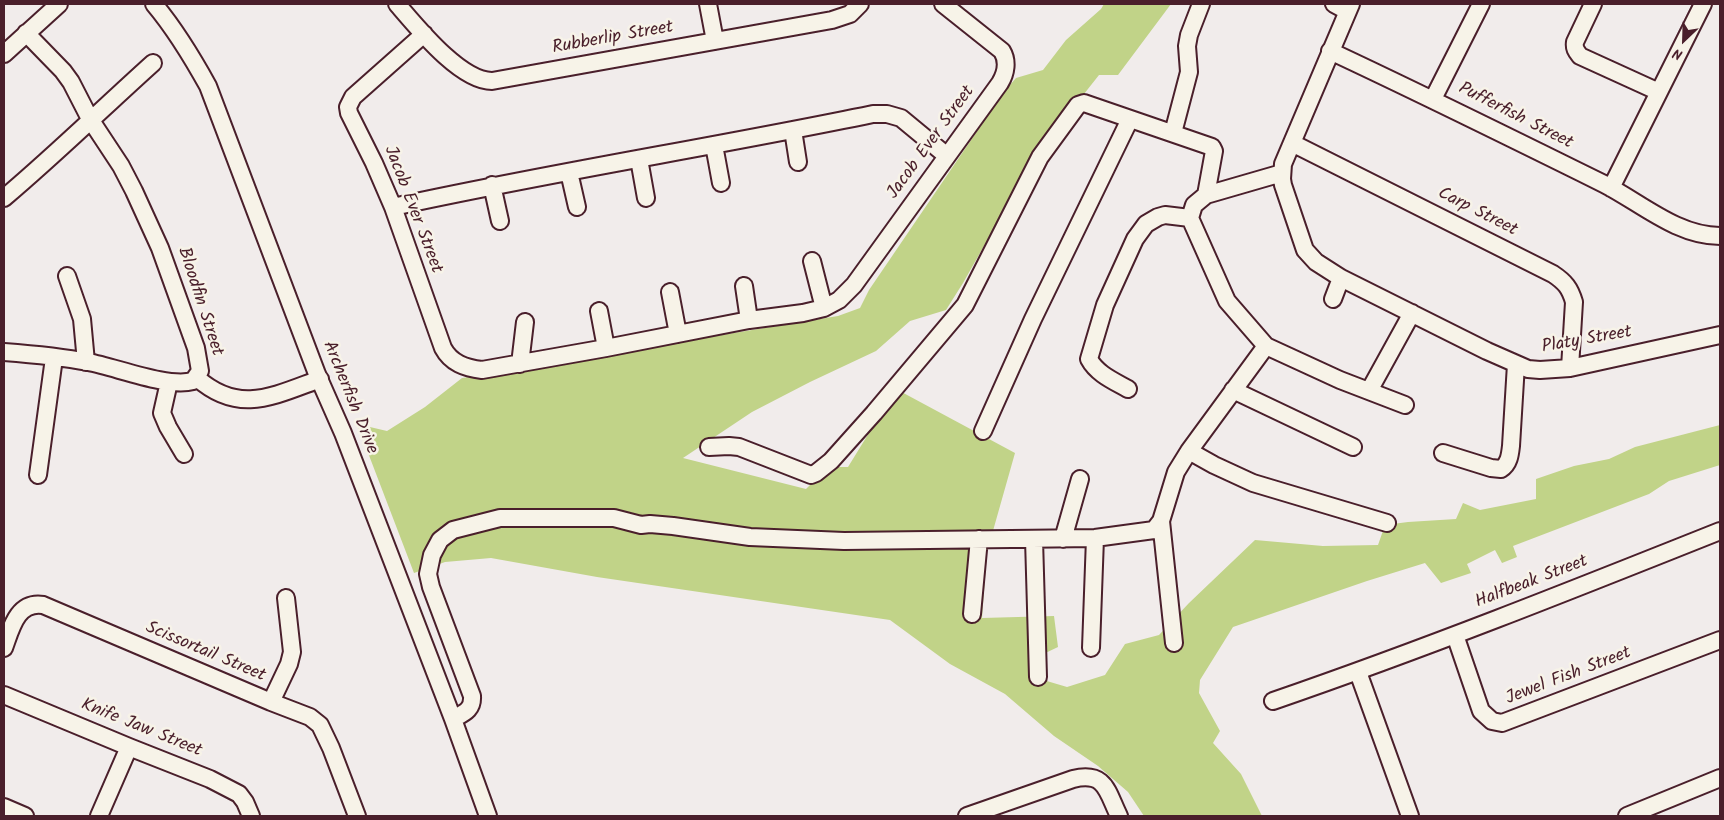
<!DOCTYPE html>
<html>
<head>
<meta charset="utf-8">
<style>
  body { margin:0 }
  #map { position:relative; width:1724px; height:820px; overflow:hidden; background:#f1eceb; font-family:Kalam,sans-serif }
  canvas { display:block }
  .frame { position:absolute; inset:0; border:5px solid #4a1f2b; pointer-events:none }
  .north { position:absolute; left:1659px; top:15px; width:50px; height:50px; -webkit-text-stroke:4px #f7f3e8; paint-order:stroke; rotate:204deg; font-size:14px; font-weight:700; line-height:20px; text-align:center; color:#4a1f2b }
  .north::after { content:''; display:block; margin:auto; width:18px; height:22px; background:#4a1f2b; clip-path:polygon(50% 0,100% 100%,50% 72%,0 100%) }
</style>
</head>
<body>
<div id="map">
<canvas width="1724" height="820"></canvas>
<div class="frame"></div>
<div class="north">N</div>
</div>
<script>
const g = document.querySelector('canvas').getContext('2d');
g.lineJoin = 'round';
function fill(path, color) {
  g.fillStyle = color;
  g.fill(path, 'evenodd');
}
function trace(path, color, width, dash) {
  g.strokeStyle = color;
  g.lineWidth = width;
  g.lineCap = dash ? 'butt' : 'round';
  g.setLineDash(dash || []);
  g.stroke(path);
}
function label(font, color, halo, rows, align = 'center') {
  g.font = font + ' Kalam,sans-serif';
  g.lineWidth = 5;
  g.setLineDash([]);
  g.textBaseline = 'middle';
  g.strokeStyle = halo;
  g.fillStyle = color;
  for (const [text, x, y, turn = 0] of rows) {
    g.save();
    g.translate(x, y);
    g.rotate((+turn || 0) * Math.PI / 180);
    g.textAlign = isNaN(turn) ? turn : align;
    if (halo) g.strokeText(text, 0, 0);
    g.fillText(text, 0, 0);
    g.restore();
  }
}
fill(new Path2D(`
  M1104,4H1171L1118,75H1099L1035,156L963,283L946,310L910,321L876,351L810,382L752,412L683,458L806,489L828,467H848L896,389L1015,453L987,552L982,618L1054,616L1058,647L1037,657L1040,679L1067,687L1105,675L1125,644L1159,635L1189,603L1255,540L1323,546L1378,545L1385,525L1408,522L1456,519L1463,503L1480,510L1536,499V479L1574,466L1609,459L1635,447L1720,425V465L1669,481L1649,494L1513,546L1517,557L1502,563L1495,550L1467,564L1471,573L1441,583L1425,563L1367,581L1233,627L1200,680L1199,693L1220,731L1213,743L1241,774L1262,816H1144L1128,792L1098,766L1054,736L1005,694L950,664L890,620L597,577L491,558L445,562L414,573L357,424L387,431L425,407L462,378L595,359L703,338L838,316L860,308L869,290L1003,93L1016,78L1043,70L1066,40L1101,9Z`), '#c1d388');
const minor = new Path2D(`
  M154,4C175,29 192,57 208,86L317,374L343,433L453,719L488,816
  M397,4C417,27 460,81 492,81L832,20L850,14L860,4
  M708,4L715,41
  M1334,4L1347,11
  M1351,4L1283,164L1282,179L1283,185L1305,250L1316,262L1341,278L1487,351L1528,369L1540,370L1570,368L1720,335
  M1593,4L1575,42C1574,48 1576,51 1580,56L1659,92
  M424,34L353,97L348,107L349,113L374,163L393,207L443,348C451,363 465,368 482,370L606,348L749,320L803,313L824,308L839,300L854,285L1000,83C1006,73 1008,61 1002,51L943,4
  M1330,51C1422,94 1513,139 1604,184C1641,203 1677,236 1720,236
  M4,54L59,4
  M1433,99L1481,4
  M793,130L798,162
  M1173,133L1189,72L1187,46L1189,35L1201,4
  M1292,143L1553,274C1565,282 1570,288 1574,302L1570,368
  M714,145L721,183
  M639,159L646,198
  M569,172L577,207
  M1282,173L1206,195L1194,205L1190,218L1227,301L1266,346L1340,380L1405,405
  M492,185L500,221
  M1611,188L1703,4
  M4,198C55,155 103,108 153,63
  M393,207C552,172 714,147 873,114H887L901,118L947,156
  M812,261L824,308
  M67,276L82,319L86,362
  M744,286L749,320
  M670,292L678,334
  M1333,299L1341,278
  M599,311L606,348
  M4,352C30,354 62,357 88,362C116,367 167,388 193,381L200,371L196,348L160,248L134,191L121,166L90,119L71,82L63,71L26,33
  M520,364L525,322
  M197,378C239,415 273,396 320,379
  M169,382L162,413L168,427L184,454
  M1128,389C1114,381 1097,374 1089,359L1105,305L1135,239L1146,224L1158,217L1165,215L1190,218
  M1233,390L1353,447
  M1369,391L1412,313
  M983,431L1033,319L1130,119
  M709,447L729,446L739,447L811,475L816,473L831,461L874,413L965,305L1040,157L1078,105L1084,103L1212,147L1214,151L1206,195
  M1189,451L1214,465L1253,483L1387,523
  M1443,453L1491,468L1501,469C1509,464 1510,455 1511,446L1516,364
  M38,475L54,358
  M1161,521L1174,643
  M1034,539L1038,677
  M1063,539L1080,479
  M972,614L979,539
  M1455,635L1481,711L1492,721L1502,723L1720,640
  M4,648C11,629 17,601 43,605L271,702L310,717L320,725L331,748L357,816
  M1091,648L1095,538
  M1358,672L1410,816
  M4,695L129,747L210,779L239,794L245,802L251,816
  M1273,701C1424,649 1572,590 1720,531
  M271,702L289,664L292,652L286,598
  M453,719C464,713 473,710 472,696L431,587L428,574L432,555L440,540L453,530L500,518H614L641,525L650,524L673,526L750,537L844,541L1095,538L1154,530L1161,521L1176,472L1189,451L1266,346
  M4,807L25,816
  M99,816L129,747
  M967,816L1073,779C1106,771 1107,792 1119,816
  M1627,816L1720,778`);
trace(minor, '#4a1f2b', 20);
trace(minor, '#f7f3e8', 16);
label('18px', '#4a1f2b', '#f7f3e8', [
  ["Rubberlip Street",613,39,-10],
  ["Pufferfish Street",1515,117,27],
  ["Jacob Ever Street",932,143,-54],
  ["Jacob Ever Street",412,210,69],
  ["Carp Street",1477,213,27],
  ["Bloodfin Street",199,302,72],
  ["Platy Street",1587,341,-10],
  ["Archerfish Drive",349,398,68],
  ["Halfbeak Street",1532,583,-21],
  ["Scissortail Street",205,653,23],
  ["Jewel Fish Street",1569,677,-21],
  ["Knife Jaw Street",141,729,22]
]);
</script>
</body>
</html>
